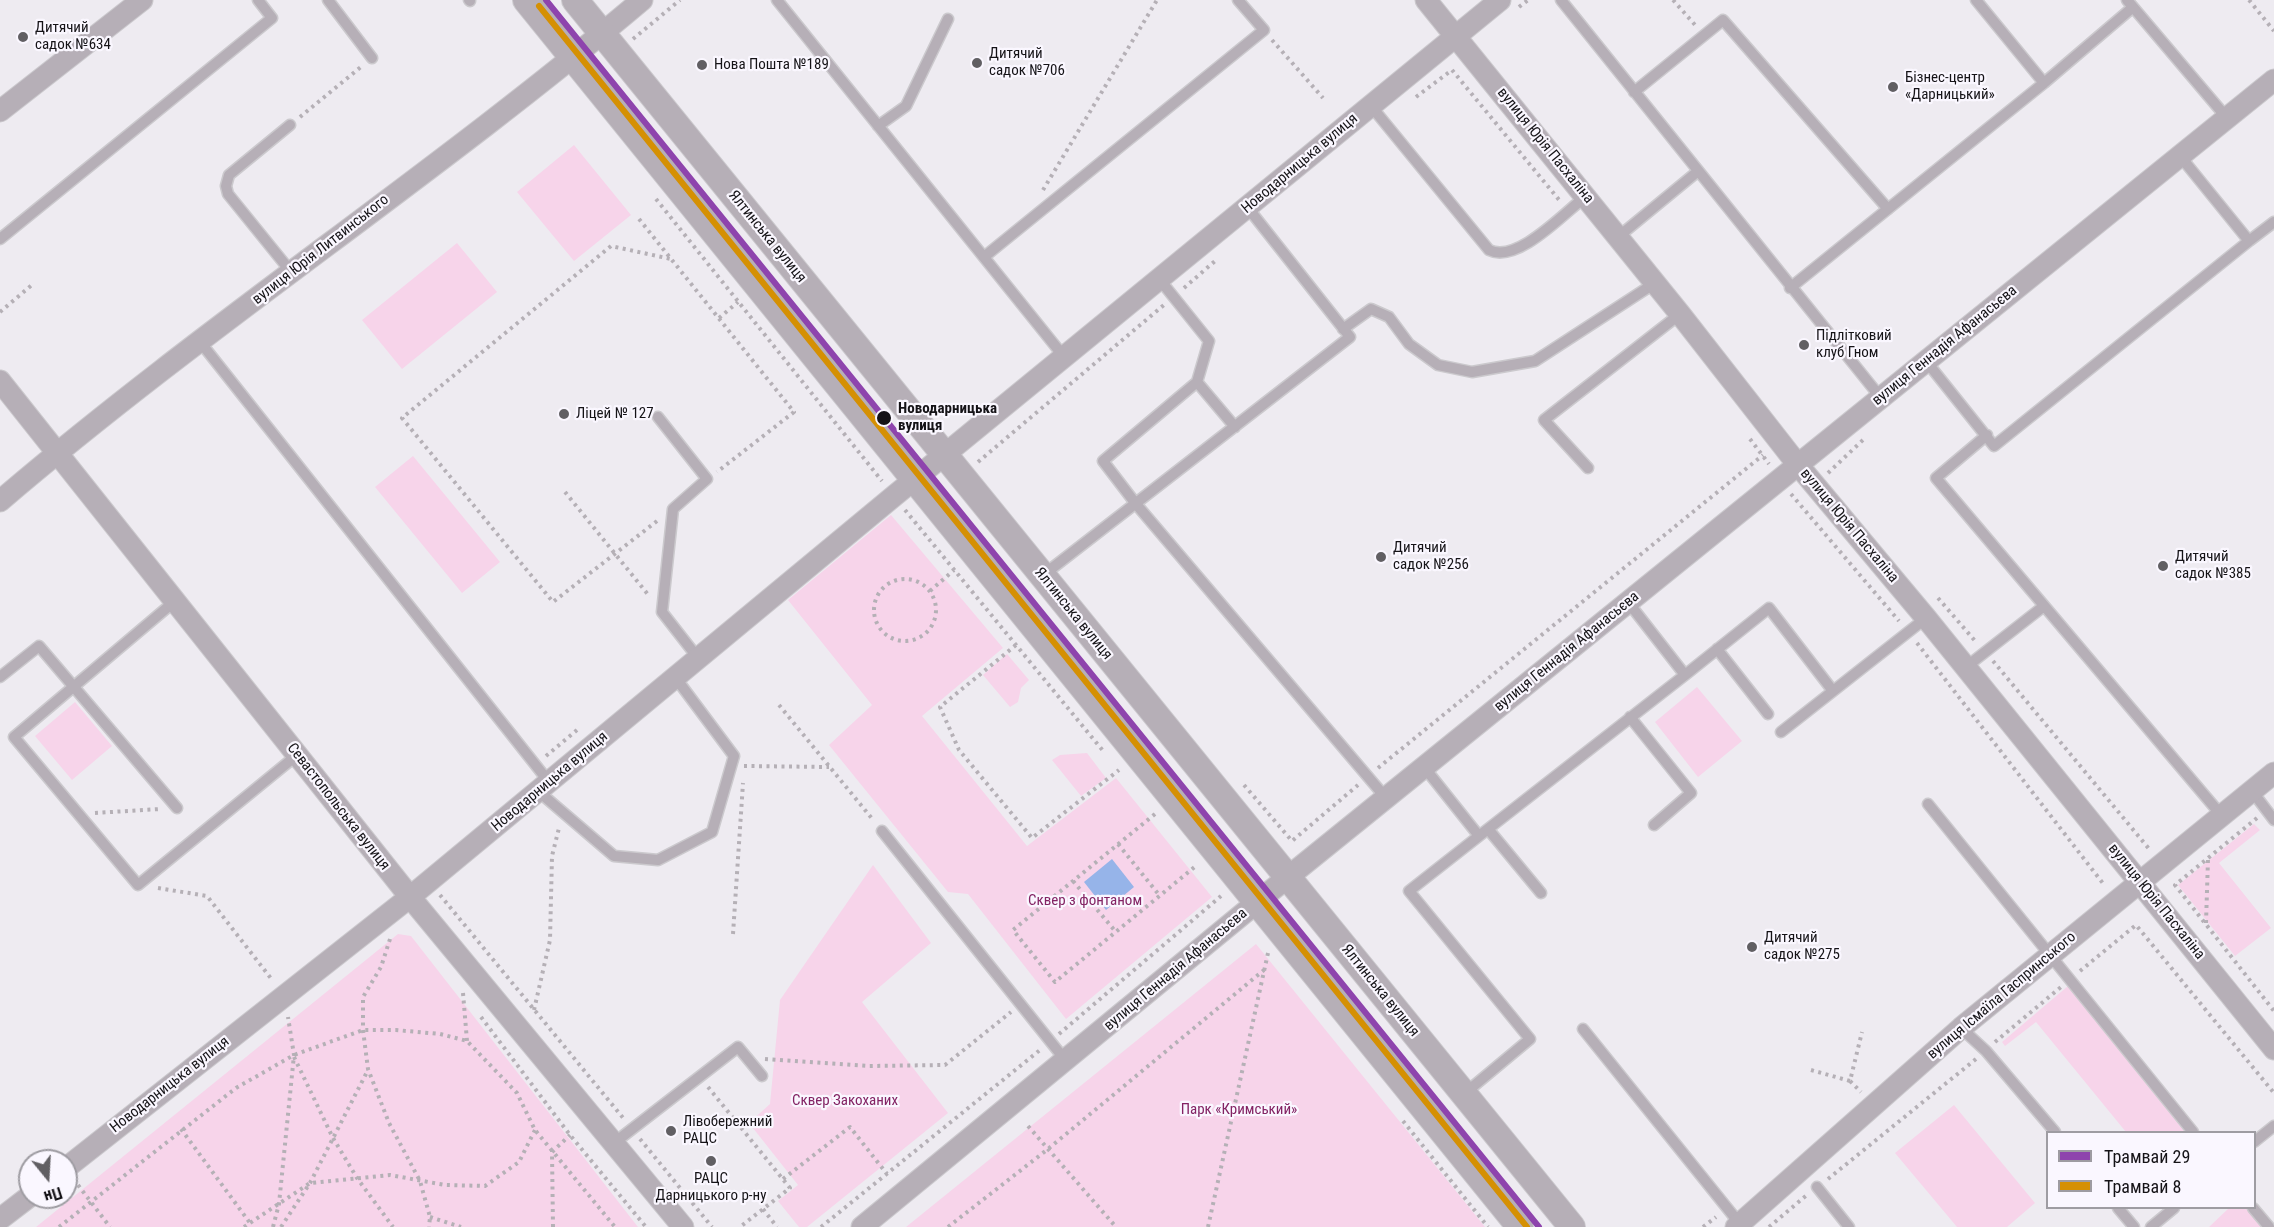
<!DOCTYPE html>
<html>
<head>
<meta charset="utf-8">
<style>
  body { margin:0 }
  #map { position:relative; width:2274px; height:1227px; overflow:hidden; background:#eeebf1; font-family:"Roboto Condensed",sans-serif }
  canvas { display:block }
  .legend { position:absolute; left:2046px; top:1131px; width:210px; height:78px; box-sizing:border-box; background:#faf7ff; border:2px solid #9e9ca2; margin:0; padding:8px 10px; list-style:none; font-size:18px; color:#151317 }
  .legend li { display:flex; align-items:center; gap:12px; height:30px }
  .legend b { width:30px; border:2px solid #9e9ca2 }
  .north { position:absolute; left:18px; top:1149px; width:60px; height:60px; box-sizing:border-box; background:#faf7ff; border:2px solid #9e9ca2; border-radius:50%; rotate:162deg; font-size:16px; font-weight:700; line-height:24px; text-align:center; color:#151317 }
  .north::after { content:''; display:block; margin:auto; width:21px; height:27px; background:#615f63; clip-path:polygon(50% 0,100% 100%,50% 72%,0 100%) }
</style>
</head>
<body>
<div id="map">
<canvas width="2274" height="1227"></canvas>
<ul class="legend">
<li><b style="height:8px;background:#8e44ad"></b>Трамвай 29</li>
<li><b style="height:8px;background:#d59003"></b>Трамвай 8</li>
</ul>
<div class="north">Пн</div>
</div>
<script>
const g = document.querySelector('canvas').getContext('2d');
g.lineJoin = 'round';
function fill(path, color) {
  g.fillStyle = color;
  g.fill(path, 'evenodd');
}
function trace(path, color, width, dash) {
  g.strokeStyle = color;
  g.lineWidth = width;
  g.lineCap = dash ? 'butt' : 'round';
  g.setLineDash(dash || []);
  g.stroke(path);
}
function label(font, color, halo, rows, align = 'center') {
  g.font = font + ' "Roboto Condensed",sans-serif';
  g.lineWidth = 4.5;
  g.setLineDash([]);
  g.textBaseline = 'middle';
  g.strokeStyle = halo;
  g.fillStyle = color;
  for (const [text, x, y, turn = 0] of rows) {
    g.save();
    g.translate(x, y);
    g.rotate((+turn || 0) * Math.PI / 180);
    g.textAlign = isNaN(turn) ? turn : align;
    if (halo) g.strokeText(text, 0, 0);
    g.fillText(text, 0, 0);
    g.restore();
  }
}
fill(new Path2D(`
  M574,145L631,215L574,261L517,192Z
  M457,243L497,292L402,369L362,320Z
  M413,456L500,562L462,593L375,487Z
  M891,515L1003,648L922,716L1027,846L1116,778L1212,897L1066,1019L968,894L948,892L829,745L872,705L788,600Z
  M1007,654L1029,680L1021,688L1018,702L1010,707L983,675Z
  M1697,687L1742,741L1698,777L1655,722Z
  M75,702L112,746L72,780L35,736Z
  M1087,753L1106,778L1081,796L1052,760L1060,755Z
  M2254,824L2260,830L2219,863L2271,928L2235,956L2178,885Z
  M873,865L931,943L862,1002L948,1113L807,1227H799L778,1201L798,1185L749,1123L770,1104L780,1000Z
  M398,934L411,936L638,1227H36Z
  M1256,944L1485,1227H906Z
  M2068,986L2185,1132H2126L2036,1022L2005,1046L2002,1042Z
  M1954,1105L2035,1203L2007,1227H1957L1895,1153Z
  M2229,1208H2250L2265,1227H2209Z`), '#f7d4ea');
fill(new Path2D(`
  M1112,859L1134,887L1106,910L1084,882Z`), '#96b4e9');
const service = new Path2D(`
  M328,0L372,58
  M469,0L470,1
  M777,0L1065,358
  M1561,0L1881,398
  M1976,0L2044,83
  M2127,0L2227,118
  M1634,92L1723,20L1888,209
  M1371,106L1489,250C1517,264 1563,214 1585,197
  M290,125L229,175L226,186L228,194L292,273
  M878,126L906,106L948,19
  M2180,156L2249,241L2274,222
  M1618,237L1697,172
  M0,239L272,18L258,0
  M984,257L1264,30L1238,0
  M1160,280L1209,341L1197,382L1103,461L1136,504L1386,798
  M1790,288L2044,83L2132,8
  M1343,329L1371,309L1389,317L1409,344L1438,365L1472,372L1535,361L1655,283
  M201,343L549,782
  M1926,361L1994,446L2249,241
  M1197,382L1235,427
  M658,417L707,479L673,509L662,612L698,658
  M1987,435L1936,478L2222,816
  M1588,468L1544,420L1680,314
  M1042,576L1350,337L1248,208
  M175,601L14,737L138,885L297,755
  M1628,602L1685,675L1769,608L1833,691
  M1717,649L1768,714
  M1966,667L2044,606
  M0,677L39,646L177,808
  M1630,717L1691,793L1654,825
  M1781,732L1926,618
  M1424,767L1479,836L1685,675
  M538,791L614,856L658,860L712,832L734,756L675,677
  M2252,791L2274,820
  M1928,804L2193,1132
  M1488,829L1541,893
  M882,831L1066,1061
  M1961,1028L1986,1051L2055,1132
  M1583,1029L1740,1224
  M1464,1094L1530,1039L1409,891L1479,836
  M2254,1142L2274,1126
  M614,1143L738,1047L762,1076
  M1817,1187L1849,1227
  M2118,1208L2134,1227
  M2253,1208L2269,1227
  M2151,1227L2174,1208`);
const minor = new Path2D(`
  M1426,0L1680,314L1798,465L1926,618L2274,1049
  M0,111L142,0
  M0,381L410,897L683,1227
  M0,501C206,325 435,175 642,0
  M66,1168L410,897L894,496L1500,0
  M0,1219L30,1196
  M862,1227L1267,894L2274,80
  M1736,1227L1961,1028L2274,773`);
const tertiary = new Path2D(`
  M526,0L1520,1227
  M575,0L1572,1227`);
trace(service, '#cbc9cd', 13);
trace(minor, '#cbc9cd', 23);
trace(tertiary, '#cbc9cd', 28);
trace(new Path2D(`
  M1673,0L1696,26
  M2249,0L2274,31
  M1519,7L1528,0
  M633,39L680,0
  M1272,40L1323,98
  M1416,97L1452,70L1560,201
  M300,117L362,66
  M1043,190L1157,0
  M656,199L882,481
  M639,219L794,412L717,472
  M1184,288L1215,261
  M0,312L33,284
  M719,318L738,302
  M1750,439L1769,464
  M978,462L1165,304
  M1828,473L1864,439
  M565,492L650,597
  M1791,494L1899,621
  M905,510L1104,752
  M657,521L553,602L402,418L611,246L671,259
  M874 610a31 31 0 1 1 62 0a31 31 0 1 1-62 0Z
  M930,591L954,570
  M1938,598L1976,642
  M1917,643L2105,886
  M1016,645L940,707L959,750L1032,838L1119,770
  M1993,661L2150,850
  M779,705L874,821
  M546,756L577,730
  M744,766L829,767
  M1378,768L1763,455
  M1244,785L1292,841L1358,785
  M95,813L160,809
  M1155,814L1013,930L1055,982L1197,865
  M2257,818L2175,885L2274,1011
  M1118,844L1160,896
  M1073,881L1116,932
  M158,888L207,896L273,981
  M440,895L624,1119
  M2206,923L2208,859
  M733,934L743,783
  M390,939L381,967L363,997V1030L368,1069L389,1123L420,1181L430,1217L429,1227
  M2080,971L2136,925L2274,1093
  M463,993L467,1041
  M534,1010L550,940L552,856L559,828
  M481,1017L570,1135L646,1227
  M1059,1034L1221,896
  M1995,1042L2061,987
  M294,1057L333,1138L357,1178L393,1227
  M765,1059L868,1066L945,1065L1011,1012
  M1811,1070L1850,1081L1862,1032
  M1850,1081L1861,1092
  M708,1087L790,1188L740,1227
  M1403,1121L1488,1227
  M1028,1126L1116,1227
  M181,1129L250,1223
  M640,1139L712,1227
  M783,1179L850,1127L887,1174
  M1828,1179L1976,1059
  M78,1185L110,1227
  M763,1209L777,1227
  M430,1217L461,1227
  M59,1227L236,1088L294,1055L363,1030H396L440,1034L467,1041L517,1093L535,1130L615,1227
  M244,1227L310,1183L390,1175L445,1185L485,1186L519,1162L535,1130
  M273,1227L279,1204L294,1055L288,1017
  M281,1227L310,1183L368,1070
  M553,1227L552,1152L570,1135
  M821,1227L1040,1050
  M948,1227L1048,1149L1264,970
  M1208,1227L1268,953
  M1703,1227L1716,1217
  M1769,1227L1808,1194`), '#b5b0b6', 4, [3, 4.5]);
trace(service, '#b6afb7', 10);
trace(minor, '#b6afb7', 21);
trace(tertiary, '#b6afb7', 26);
trace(new Path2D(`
  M546,0L1539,1227`), '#8e44ad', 6);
trace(new Path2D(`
  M539,6L1527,1227`), '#d59003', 6);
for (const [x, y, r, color] of [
  [23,37,6,"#615f63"],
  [977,63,6,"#615f63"],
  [702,65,6,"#615f63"],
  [1893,87,6,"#615f63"],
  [1804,345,6,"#615f63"],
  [564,414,6,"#615f63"],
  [884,418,8,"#151317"],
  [1381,557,6,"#615f63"],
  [2163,566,6,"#615f63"],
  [1752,947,6,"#615f63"],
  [671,1131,6,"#615f63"],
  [711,1161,6,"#615f63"]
]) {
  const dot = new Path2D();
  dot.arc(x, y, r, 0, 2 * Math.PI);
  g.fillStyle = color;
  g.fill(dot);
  trace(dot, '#faf7ff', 2);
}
label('15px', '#151317', '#faf7ff', [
  ["Дитячий",35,28],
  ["садок №634",35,45],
  ["Дитячий",989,54],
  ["садок №706",989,71],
  ["Нова Пошта №189",714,65],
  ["Бізнес-центр",1905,78],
  ["«Дарницький»",1905,95],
  ["Підлітковий",1816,336],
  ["клуб Гном",1816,353],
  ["Ліцей № 127",576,414],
  ["Дитячий",1393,548],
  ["садок №256",1393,565],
  ["Дитячий",2175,557],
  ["садок №385",2175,574],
  ["Дитячий",1764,938],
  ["садок №275",1764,955],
  ["Лівобережний",683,1122],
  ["РАЦС",683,1139],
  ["РАЦС",711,1179,"center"],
  ["Дарницького р-ну",711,1196,"center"]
], 'left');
label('15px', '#151317', '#faf7ff', [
  ["вулиця Юрія Пасхаліна",1545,146,51],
  ["Новодарницька вулиця",1300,164,-40],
  ["Ялтинська вулиця",767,237,51],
  ["вулиця Юрія Литвинського",321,250,-38],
  ["вулиця Геннадія Афанасьєва",1945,346,-39],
  ["вулиця Юрія Пасхаліна",1849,526,50],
  ["Ялтинська вулиця",1073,614,51],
  ["вулиця Геннадія Афанасьєва",1567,652,-39],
  ["Новодарницька вулиця",550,782,-40],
  ["Севастопольська вулиця",338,807,52],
  ["вулиця Юрія Пасхаліна",2156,902,51],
  ["вулиця Геннадія Афанасьєва",1176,970,-40],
  ["Ялтинська вулиця",1380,991,51],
  ["вулиця Ісмаїла Гаспринського",2002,996,-40],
  ["Новодарницька вулиця",170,1085,-38]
]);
label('bold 15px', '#151317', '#faf7ff', [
  ["Новодарницька",898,409],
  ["вулиця",898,426]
], 'left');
label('15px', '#832364', '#faf7ff', [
  ["Сквер з фонтаном",1085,901],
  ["Сквер Закоханих",845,1101],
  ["Парк «Кримський»",1239,1110]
]);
</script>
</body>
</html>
